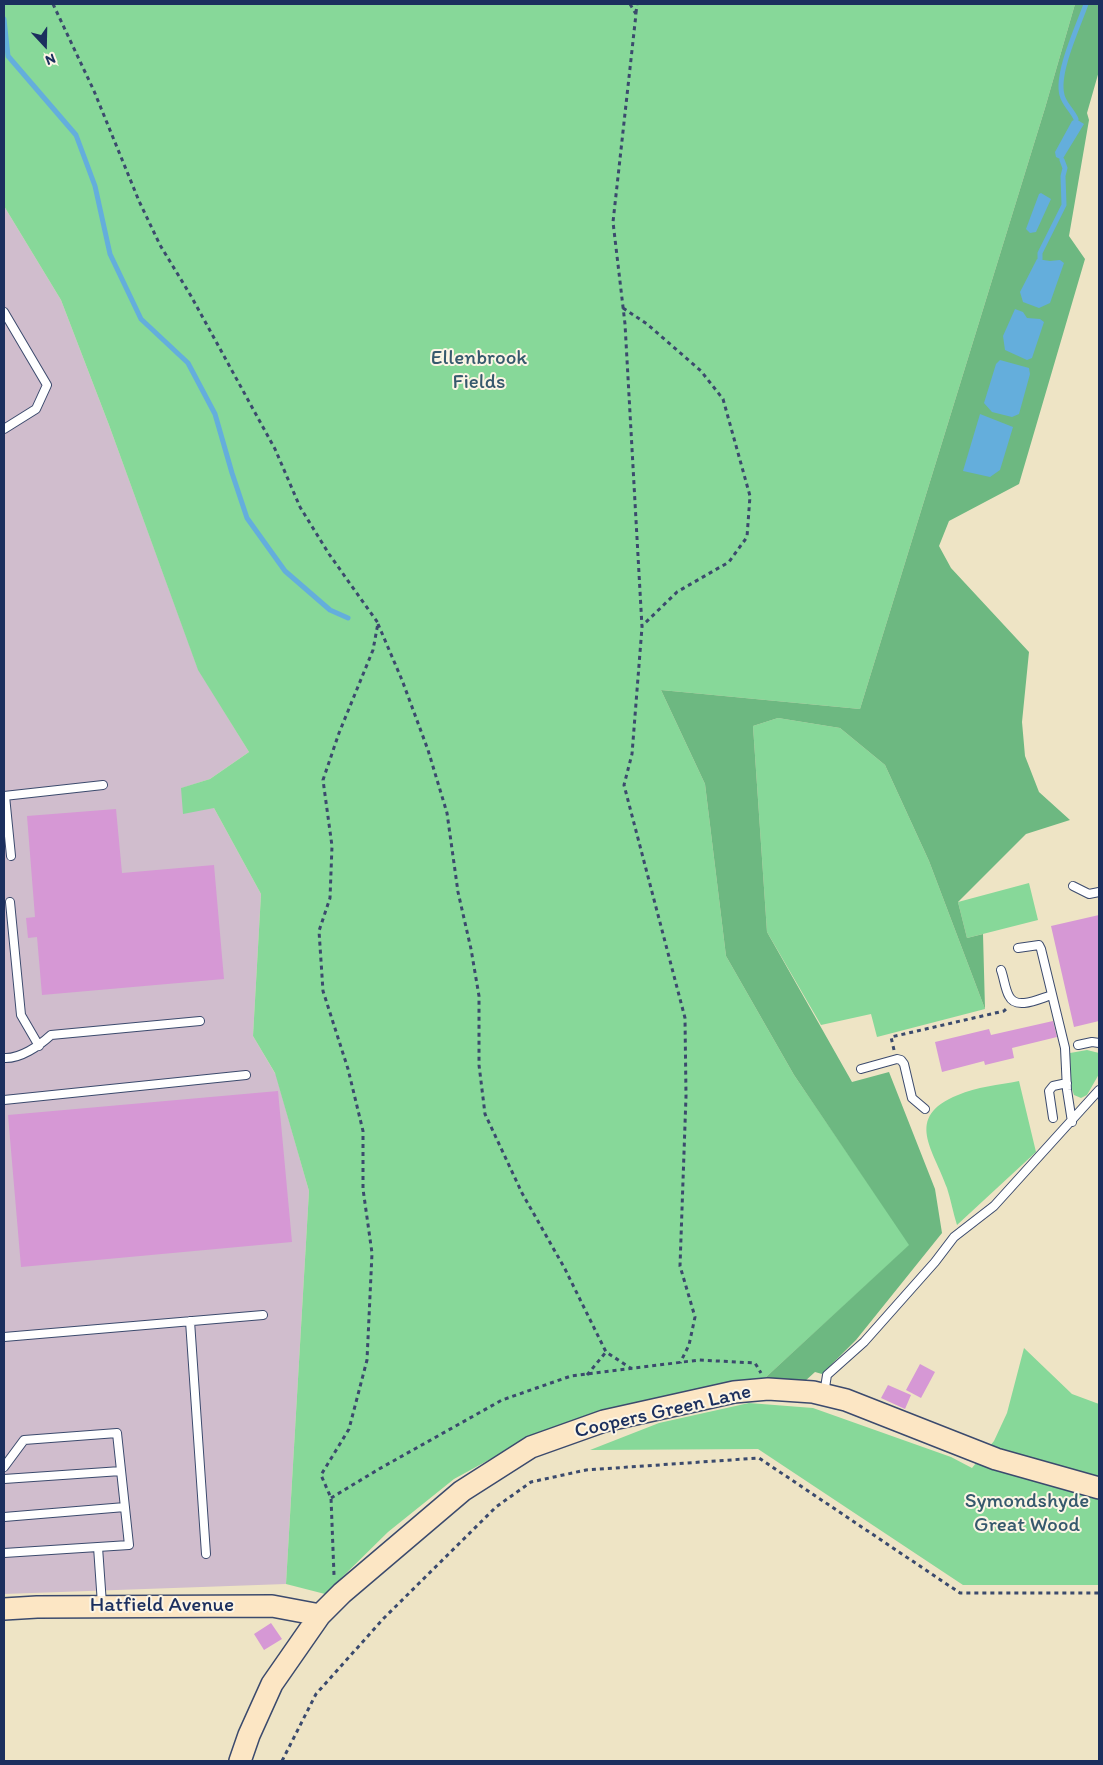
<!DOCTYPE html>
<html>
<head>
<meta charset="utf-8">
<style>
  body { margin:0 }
  #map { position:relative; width:1103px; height:1765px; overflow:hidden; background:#eee4c5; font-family:Itim,sans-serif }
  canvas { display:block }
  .frame { position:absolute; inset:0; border:5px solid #1b2f5e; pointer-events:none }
  .north { position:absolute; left:20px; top:20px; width:50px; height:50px; -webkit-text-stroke:4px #fcf5e5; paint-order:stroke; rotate:159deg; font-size:14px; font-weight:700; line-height:20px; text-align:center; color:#1b2f5e }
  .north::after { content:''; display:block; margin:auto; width:18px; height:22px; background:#1b2f5e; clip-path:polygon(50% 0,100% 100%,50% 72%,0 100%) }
</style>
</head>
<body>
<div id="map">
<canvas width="1103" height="1765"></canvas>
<div class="frame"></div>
<div class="north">N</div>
</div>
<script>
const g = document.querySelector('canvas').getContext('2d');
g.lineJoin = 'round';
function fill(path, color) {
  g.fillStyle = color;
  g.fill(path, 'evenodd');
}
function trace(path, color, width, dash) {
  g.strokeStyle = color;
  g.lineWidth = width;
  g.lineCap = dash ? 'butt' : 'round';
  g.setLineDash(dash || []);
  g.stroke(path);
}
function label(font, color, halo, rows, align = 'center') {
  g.font = font + ' Itim,sans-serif';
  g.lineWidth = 4;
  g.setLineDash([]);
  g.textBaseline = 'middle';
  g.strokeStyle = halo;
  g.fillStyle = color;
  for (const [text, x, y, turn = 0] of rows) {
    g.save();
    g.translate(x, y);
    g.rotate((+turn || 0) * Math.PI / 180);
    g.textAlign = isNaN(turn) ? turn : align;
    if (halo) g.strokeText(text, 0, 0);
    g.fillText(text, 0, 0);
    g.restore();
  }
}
fill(new Path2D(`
  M4,206L61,300L109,425L198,669L249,752L210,779L182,788L214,808L261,894L253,1036L276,1075L309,1191L286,1584L4,1594Z`), '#d0bdcd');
fill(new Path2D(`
  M4,4H1075L1045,108L860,709L661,690L705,784L726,956L794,1075L910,1245L765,1378L712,1386L527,1439L454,1479L388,1532L325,1594L286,1584L309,1191L275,1073L253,1036L261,894L214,808L183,814L181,788L210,779L249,752L198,670L109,425L61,300L4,206Z
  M778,718L840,728L885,765L929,861L985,1009L877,1037L871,1014L821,1025L767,932L753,726Z
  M1029,883L1038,920L967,938L958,902Z
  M1087,1050L1099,1053V1074L1087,1095L1081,1098L1074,1095L1071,1086L1070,1053Z
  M1019,1081L1036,1152L957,1225C953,1213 951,1200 947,1188C934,1150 903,1117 958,1095C976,1087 999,1085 1019,1081Z
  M1024,1348L1072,1394L1099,1404V1585H963L758,1449L590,1450L659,1423L749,1403L813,1408L951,1457L972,1468L994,1441L1007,1413Z`), '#87d899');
fill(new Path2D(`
  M1075,4H1099V71L1087,113L1089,120L1069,236L1085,259L1019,484L949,521L939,546L951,568L1029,652L1022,722L1025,756L1039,792L1070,820L1026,834L958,902L967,938L983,934L985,1009L929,861L885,765L840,728L778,718L753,726L767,932L852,1082L889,1072L935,1189L942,1233L856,1340L822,1374L815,1372L804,1382L765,1378L909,1245L794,1075L726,956L705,784L661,690L860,709L1045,108Z`), '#6db881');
fill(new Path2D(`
  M1076,119L1084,124L1062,160L1056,157L1055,152L1072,121Z
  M1041,193L1051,199L1036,232L1030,233L1026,229L1039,194Z
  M1037,259L1050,261L1060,260L1064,263L1050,303L1039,308L1023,302L1020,292Z
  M1015,309L1023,312L1027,318L1040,319L1044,322L1032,358L1027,360L1005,350L1003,336Z
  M1000,360L1029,368L1030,374L1019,414L1012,417L992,412L984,403L996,364Z
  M980,414L1013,427L1000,470L990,477L963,471Z`), '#64aedc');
trace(new Path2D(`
  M4,19L8,56L76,135L95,186L110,254L141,319L188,363L215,414L232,473L247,518L285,571L330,610L348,618
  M1076,119C1072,110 1064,104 1062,95C1056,73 1078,27 1086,4
  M1040,259V253L1064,205L1063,176L1065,168L1062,160`), '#64aedc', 5);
fill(new Path2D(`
  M116,809L122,873L214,865L224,979L42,995L37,937L28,938L26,918L35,917L27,816Z
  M1099,915V1021L1074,1027L1051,926Z
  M1053,1021L1057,1037L1012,1048L1014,1058L985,1065L984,1061L942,1072L935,1042L989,1029L991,1035Z
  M278,1091L292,1242L21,1267L8,1115Z
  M920,1364L935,1372L921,1398L906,1390Z
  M888,1385L911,1395L905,1409L881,1398Z
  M271,1623L282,1639L264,1650L254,1634Z`), '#d698d5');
const lane = new Path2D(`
  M4,312L47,385L36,409L4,429
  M4,796L103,785
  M5,796L11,856
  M1073,886L1089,894L1099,892
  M10,902L21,1015L39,1046
  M1018,948L1039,945L1041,949L1065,1048L1067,1090L1072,1122
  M1001,970C1004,978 1005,989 1009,996C1016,1011 1041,998 1052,995
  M1078,1045L1092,1042L1099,1043
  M4,1058C20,1059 39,1046 51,1035L200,1021
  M861,1069L897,1059L901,1060L904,1064L912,1098L925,1109
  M4,1100L246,1075
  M1053,1118L1049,1091L1053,1086L1067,1083
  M190,1321L206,1554
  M4,1337L263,1315
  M824,1394L827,1375L864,1342L935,1262L954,1237L994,1206L1099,1090
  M4,1467L24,1440L117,1433L129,1545L4,1553
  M4,1479L121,1471
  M4,1517L125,1507
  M98,1547L102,1604`);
const secondary = new Path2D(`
  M4,1609L37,1607L272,1606L320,1615
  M240,1761L249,1735L272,1684L320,1615L342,1593L462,1491L531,1447L604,1421L734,1392L768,1389L813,1392L846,1400L996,1459L1099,1488`);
trace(lane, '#3b4a6d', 10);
trace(secondary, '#3b4a6d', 24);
trace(new Path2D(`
  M53,4L94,91L139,201L160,245L191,296L275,449L300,507L329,554L378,623L373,650L339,733L323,780L332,846L330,898L319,931L323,991L348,1069L363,1131V1189L372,1253L367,1360L349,1429L321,1475L331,1498L334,1575
  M630,4L636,14L613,222L625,324L642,627L632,754L624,785L685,1018L686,1096L680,1266L695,1317L689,1345L680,1363
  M636,13L637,4
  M623,308L647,324L701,371L723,399L750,496L747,537L729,562L677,592L642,626
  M378,624L402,680L428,750L447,813L458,892L471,949L479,996V1065L485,1114L522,1193L565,1269L606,1352L632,1369
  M894,1050L891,1037L1004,1011L1007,1008
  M587,1375L606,1352
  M331,1498L379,1469L502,1400L571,1376L699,1360L755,1363L761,1373
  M282,1761L316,1694L384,1618L496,1507L531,1482L586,1470L759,1458L960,1593H1099`), '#3b4a6d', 3, [4, 4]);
trace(lane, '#fff', 8);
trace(secondary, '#fce6c4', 21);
label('21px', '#36596d', '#fcf5e5', [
  ["Ellenbrook",479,359],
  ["Fields",479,383],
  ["Symondshyde",1027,1502],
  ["Great Wood",1027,1526]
]);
label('21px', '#1b2f5e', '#fcf5e5', [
  ["Coopers Green Lane",663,1412,-13],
  ["Hatfield Avenue",162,1606]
]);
</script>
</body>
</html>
